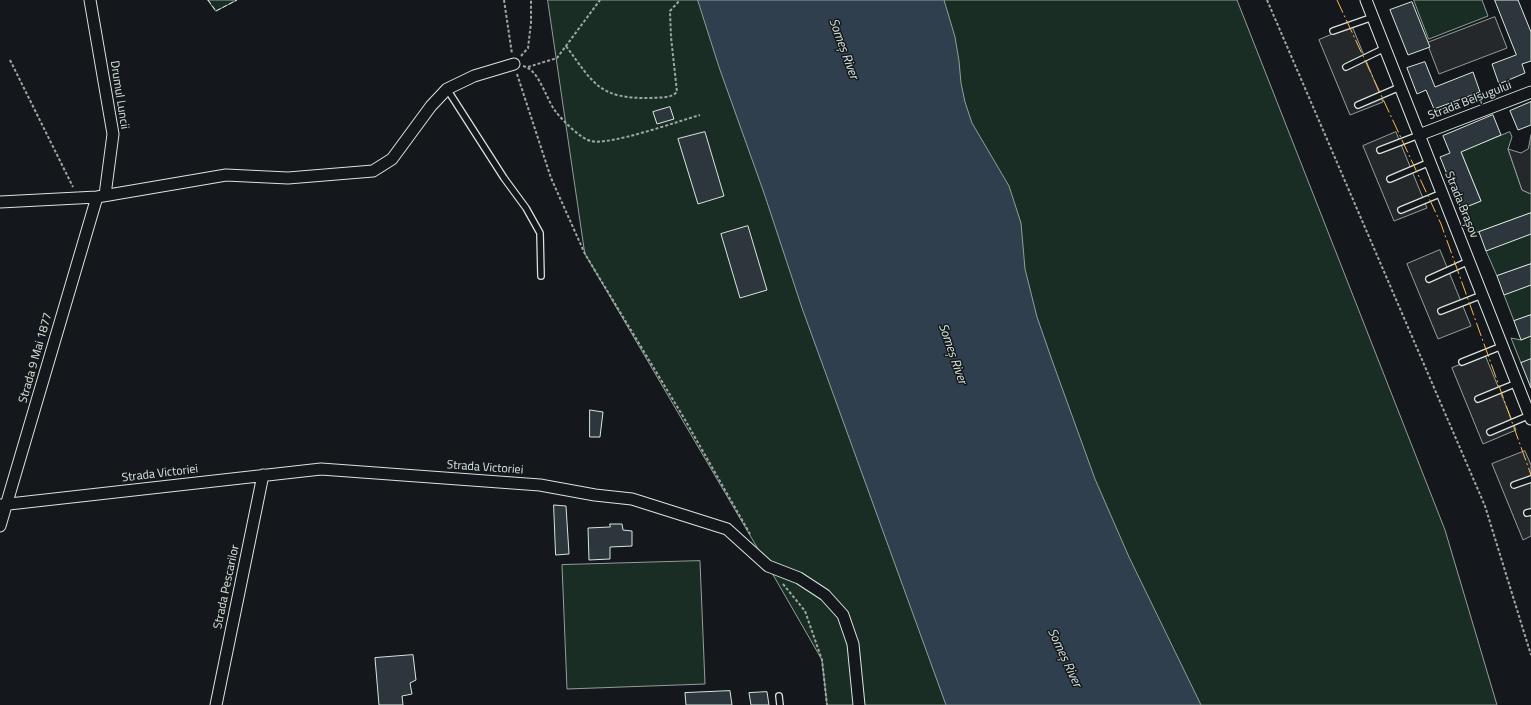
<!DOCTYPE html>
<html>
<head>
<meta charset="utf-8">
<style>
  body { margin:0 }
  canvas { display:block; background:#14181c }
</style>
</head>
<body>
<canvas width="1531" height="705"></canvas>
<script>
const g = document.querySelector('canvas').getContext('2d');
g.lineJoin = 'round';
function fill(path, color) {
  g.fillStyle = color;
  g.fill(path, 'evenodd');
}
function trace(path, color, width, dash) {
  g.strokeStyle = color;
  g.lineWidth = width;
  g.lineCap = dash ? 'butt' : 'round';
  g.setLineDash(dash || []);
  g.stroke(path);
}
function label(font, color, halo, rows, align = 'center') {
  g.font = font + ' "Titillium Web",sans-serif';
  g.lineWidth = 3;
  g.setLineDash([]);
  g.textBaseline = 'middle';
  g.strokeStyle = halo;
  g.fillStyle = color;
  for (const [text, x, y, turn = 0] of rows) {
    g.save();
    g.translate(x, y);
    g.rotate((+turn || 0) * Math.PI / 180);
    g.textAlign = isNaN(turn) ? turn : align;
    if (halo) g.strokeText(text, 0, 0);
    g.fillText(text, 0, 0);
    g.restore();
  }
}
const green = new Path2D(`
  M208,0H237L216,11Z
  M548,0H1237L1445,530L1497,705H827L822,660L768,566L585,254Z
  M1414,0H1482L1488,16L1429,39Z
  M1510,132L1512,137L1508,149L1522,190L1531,194V213L1479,232H1470L1461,209L1481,201L1461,152Z
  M1531,234V264L1497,276L1486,251Z
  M1531,285V315L1514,321L1504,295Z
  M1531,336V359L1521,363L1511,338L1521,340Z
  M700,561L705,684L567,689L562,565Z`);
fill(green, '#1a2d24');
trace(green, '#939e99', 1);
const parking = new Path2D(`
  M1495,17L1507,48L1439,74L1427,43Z
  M1352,26L1383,102L1350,115L1319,40Z
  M1396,132L1427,208L1394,221L1363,146Z
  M1531,135V194L1522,190L1508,149L1521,153L1528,149Z
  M1440,250L1471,326L1438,339L1407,264Z
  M1485,355L1516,430L1483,444L1452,368Z
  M1525,451L1531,465V536L1523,540L1492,464Z`);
fill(parking, '#24282b');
trace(parking, '#939e99', 1);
const water = new Path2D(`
  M698,0H944L955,37L959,61L961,83L965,102L972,123L1009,186L1021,223L1025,269L1037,317L1053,363L1095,479L1129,557L1201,705H946L802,308L764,193L719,67Z`);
fill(water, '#2f3f4d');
trace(water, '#939e99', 1);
const building = new Path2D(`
  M1495,0H1518L1531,32V61L1522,64L1525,73L1499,84L1492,64L1516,55Z
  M1412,2L1430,47L1408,55L1390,10Z
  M1425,62L1435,87L1473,72L1480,92L1434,109L1426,90L1417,94L1407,68Z
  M1531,102V125L1518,130L1510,111Z
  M670,107L674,119L657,124L653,112Z
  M1493,115L1501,135L1461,152L1481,201L1461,209L1440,157L1450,153L1443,136Z
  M705,132L724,196L698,204L678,139Z
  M1531,213V234L1486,251L1479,232Z
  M748,226L767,290L740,298L721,234Z
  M1531,264V285L1504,295L1497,276Z
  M1531,315V336L1521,340L1514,321Z
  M1531,359V388L1521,363Z
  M590,410L603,412L600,437H590Z
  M554,505L566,506L569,554L556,555Z
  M610,524H622L623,530L632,531V546L610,547V559L589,560L588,528L610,527Z
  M413,655L416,680L410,683L412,694L402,696L403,705H379L375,658Z
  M730,691L732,705H686L685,693Z
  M767,692L769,705H751L749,693Z`);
fill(building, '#2c363c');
trace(building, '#d8e6dc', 1);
const lane = new Path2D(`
  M1333,31L1373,17
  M1346,67L1385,48
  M447,89L504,178L526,208L540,233L541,276
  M1358,105L1400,87
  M1380,150L1419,135
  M1390,179L1430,162
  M1401,210L1442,193
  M1429,279L1469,261
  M1441,311L1482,295
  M1462,362L1502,346
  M1478,399L1517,383
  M1490,432L1530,415
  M1514,485L1531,479
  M1527,513L1531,512
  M779,696L780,705`);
const street = new Path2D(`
  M90,0L113,134L105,195
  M1366,0L1531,419
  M1419,135L1531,92
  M0,202L97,197L226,175L288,178L373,171L392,159L431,106L447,89L474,76L514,64
  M0,505L321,469L540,485L595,495L632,499L727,529L768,566L799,578L825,595L843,615L853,644L859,705
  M0,526L97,197
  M216,705L263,475`);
trace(lane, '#d8e6dc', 8);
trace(street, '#d8e6dc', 13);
trace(new Path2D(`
  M504,0L512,54
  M1267,0L1485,506L1531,655
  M566,46C594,84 599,99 651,98C660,97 670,99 677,92L671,37L670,11L680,0
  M521,56L528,48L531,23V0
  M10,60L73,187
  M523,66C535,69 541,84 546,94C549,100 552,107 556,112C563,121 581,139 591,141C609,146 679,121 700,115
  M528,67L557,58L600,0
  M517,74L551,178L585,254L684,418L750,534
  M783,584L805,611L822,660L827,705`), '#9da8a2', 2, [3, 2]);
trace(lane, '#14181c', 5.5);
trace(street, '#14181c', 11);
trace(new Path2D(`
  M208,0L216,11L237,0`), '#d8e6dc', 1, [5, 2]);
trace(new Path2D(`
  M1337,0L1441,224L1531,475`), '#ffb74d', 1, [14, 3, 2, 3]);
label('12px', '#d8e6dc', '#14181c', [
  ["Drumul Luncii",119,95,81],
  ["Strada Belșugului",1470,101,-21],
  ["Strada Brașov",1461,205,68],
  ["Strada 9 Mai 1877",36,358,-74],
  ["Strada Victoriei",485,468,4],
  ["Strada Victoriei",160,474,-7],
  ["Strada Pescarilor",227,587,-78]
]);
label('italic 13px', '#d8e6dc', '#14181c', [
  ["Someș River",843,49,70],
  ["Someș River",952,354,71],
  ["Someș River",1064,658,65]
]);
</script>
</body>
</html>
